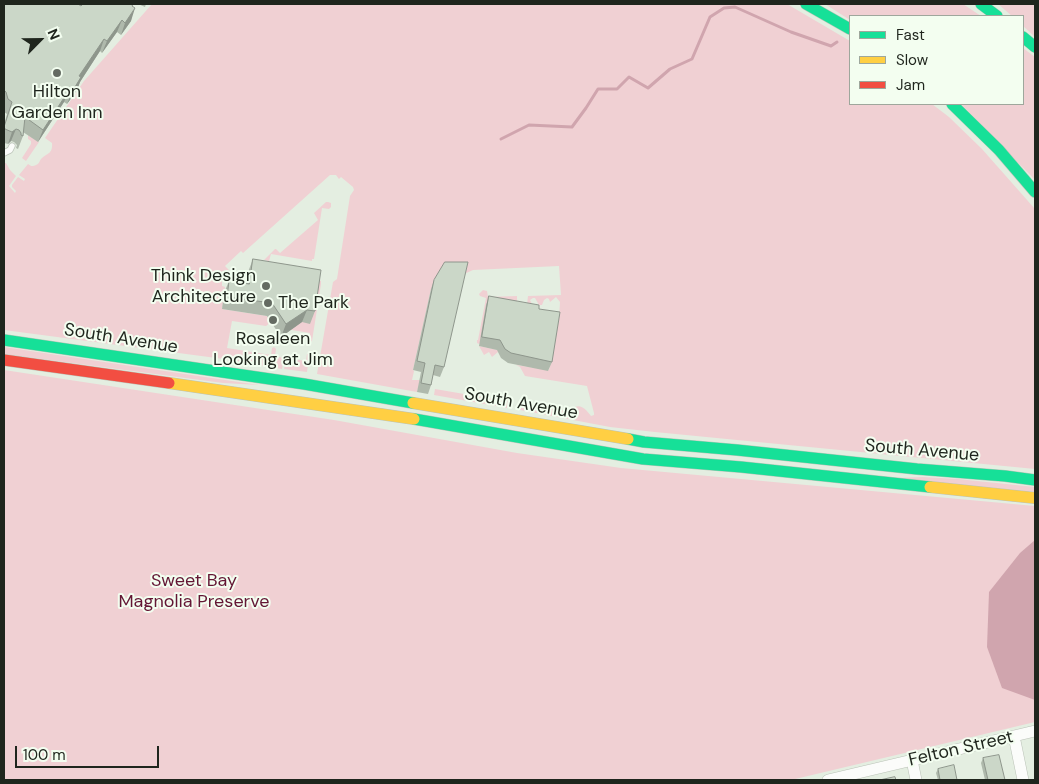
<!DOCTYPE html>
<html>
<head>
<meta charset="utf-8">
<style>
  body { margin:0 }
  #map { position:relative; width:1039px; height:784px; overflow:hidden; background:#e4eee1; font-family:"DM Sans",sans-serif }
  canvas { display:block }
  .frame { position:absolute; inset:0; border:5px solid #1f251d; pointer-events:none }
  .legend { position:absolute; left:849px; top:15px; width:175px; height:90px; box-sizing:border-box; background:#f3fef0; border:1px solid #9ea79c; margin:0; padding:6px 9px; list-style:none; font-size:15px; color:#1f251d }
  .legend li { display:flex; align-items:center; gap:10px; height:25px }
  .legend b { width:25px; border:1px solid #9ea79c }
  .north { position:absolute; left:15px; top:15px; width:50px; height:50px; -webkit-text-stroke:4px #f3fef0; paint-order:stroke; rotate:67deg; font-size:14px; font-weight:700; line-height:20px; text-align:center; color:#1f251d }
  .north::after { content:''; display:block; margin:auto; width:18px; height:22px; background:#1f251d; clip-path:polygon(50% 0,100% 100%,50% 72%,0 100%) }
  .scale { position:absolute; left:15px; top:746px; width:144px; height:22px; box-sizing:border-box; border:2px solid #1f251d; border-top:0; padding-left:6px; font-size:15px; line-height:18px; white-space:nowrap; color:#1f251d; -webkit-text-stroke:4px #f3fef0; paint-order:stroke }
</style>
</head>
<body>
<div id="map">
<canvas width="1039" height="784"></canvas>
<div class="frame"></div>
<ul class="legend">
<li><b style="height:6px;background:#16e098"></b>Fast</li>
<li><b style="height:6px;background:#ffcf43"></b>Slow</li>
<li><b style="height:6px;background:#f24e42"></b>Jam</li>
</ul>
<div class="north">N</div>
<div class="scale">100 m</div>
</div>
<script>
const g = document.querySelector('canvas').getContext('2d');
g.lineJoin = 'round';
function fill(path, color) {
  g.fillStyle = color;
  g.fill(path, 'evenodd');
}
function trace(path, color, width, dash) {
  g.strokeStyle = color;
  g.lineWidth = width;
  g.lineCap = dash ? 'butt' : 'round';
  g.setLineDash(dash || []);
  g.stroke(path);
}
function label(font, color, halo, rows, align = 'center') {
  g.font = font + ' "DM Sans",sans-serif';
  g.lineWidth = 4;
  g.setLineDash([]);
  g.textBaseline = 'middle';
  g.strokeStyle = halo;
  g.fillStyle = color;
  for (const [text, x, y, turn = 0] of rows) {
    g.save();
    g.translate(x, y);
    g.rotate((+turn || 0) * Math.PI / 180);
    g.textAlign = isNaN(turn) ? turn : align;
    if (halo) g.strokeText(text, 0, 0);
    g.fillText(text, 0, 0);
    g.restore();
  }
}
fill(new Path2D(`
  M152,4H787L850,41V104H932L949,117L982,149L1035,209V469L655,432L610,427L520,410L523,397L524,398L523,404L573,412L575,407C582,404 587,411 591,416L594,415V413L587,386L525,376L520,367L516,365L549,370L559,319L560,302L556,297L550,302L549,299L547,298L544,300L542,305H539L535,298H533L530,300L533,306L527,305L528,296L561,295L559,266L473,270L431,289L413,370L414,371L412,380H420L417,392L317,374L333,282L337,279L350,196L354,190L353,187L341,177L339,179L336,175H330L243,253L241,251L225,266L230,271H222V286L225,287L222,309L267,316L271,322L266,326L232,321L227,348L271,355L272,348L274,347L276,349L275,356L284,358L282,369L224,359L4,330V163H6L10,170L16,176L9,186L15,193L16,191L12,187V185L18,177L24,181L25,179L19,175L28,164C31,166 32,167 36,165C39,164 39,162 41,159C47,153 53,154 52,143L45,138L84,81Z
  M825,4H963L981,16H850V20Z
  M998,4H1035V37L1023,26V16H1012Z
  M1023,48L1035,57V180L961,104H1023Z
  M28,135L39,142L26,161L22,158L31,144V141L28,139Z
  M326,202H328L331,203V207L329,209L322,208L314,259H312V261L271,254L269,261L264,260L275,249H276L280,253L318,220L314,213Z
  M319,280L321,281V284L312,341L310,342L309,341L310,333L292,330L285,319Z
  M483,290L487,291L488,297L517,296V301L479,344L477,343V340H478L486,298L480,296L479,294Z
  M479,346L498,350V352L492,357L489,352L484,355Z
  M4,347L259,385L223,383L4,354Z
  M307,354H309V355L307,372L284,369L286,358L306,361Z
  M4,370L334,420L517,453L621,468L1035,506V722L791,780H4Z
  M435,389L505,401L506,395H508L507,408L434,395Z
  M923,477L958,479L1035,487V492L895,478Z`), '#f0d0d3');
fill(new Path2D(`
  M1035,540V700L1002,688L987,647L989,592L1020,553Z`), '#d0a5ae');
trace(new Path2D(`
  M501,139L529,125L572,127L586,108L598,89H617L629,77L648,88L670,69L692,59L710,17L724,8L735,7L791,32L831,46L837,42`), '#d0a5ae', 3);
const lane = new Path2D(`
  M4,153L10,150L12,146`);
const street = new Path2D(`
  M1014,736L1023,780
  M912,760L916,780
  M828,780L1035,731`);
const fast = new Path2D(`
  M806,4L850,29
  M981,4L997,16
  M1023,37L1035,47
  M952,104L999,150L1035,192
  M4,340L304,384L413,403
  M414,419L643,459L741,467L930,487
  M628,439L644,442L737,450L917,469L1005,476L1035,480`);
const slow = new Path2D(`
  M169,383L414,419
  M413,403L628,439
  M930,487L1035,498`);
const jam = new Path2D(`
  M4,360L169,383`);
trace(lane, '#bbc3b8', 7);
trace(street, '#bbc3b8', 12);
trace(fast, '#bbc3b8', 12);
trace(slow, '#bbc3b8', 12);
trace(jam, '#bbc3b8', 12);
trace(lane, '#fbfcfa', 5.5);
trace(street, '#fbfcfa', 11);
trace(fast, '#16e098', 11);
trace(slow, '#ffcf43', 11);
trace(jam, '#f24e42', 11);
fill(new Path2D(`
  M4,4L81,6L133,4L131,21L121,35L117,32L102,53L100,51L80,82L77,90L67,104L64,102L38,142L23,132V136L18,149L16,148L17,145L14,142L11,141L8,144L4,143V125L7,114L4,112Z
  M138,4H146L145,7Z
  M253,259L315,311L310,324L302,322L281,337L267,316L222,309L224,293L229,281L246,283L248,272Z
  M434,280L444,367L440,377L433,375L431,385L428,394L417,392L421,372L413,370L431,289Z
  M489,296L539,309L552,362L548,371L508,363L501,358L497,350L479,346L486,305Z
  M983,758L1005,780H985L981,763Z
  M938,769L957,780H938L936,773Z`), '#afb9ac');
fill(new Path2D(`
  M135,8L131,21L121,35L125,23Z
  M122,20L117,32L102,53L107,41Z
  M104,39L100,51L80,82L77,90L67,104L72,92L79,76Z
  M69,90L64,102L38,142L43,130Z
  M16,129L11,141L8,144L12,132Z
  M307,310L302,322L281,337L286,324Z`), '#8e968c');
const building = new Path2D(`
  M4,4H78L81,6L83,4H133L132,6L135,8L125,23L122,20L107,41L104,39L79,76L81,77L72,92L69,90L43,130L25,117L23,136L21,135V133L19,130L16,129L12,132L5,129L4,127L12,102L8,99L6,92L4,90Z
  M253,259L321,270L315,311L307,310L286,324L272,303L227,297L229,281L249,284Z
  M445,262H468L444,367L435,365L431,385L421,383L425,363L417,361L434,280Z
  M489,296L539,305V309L560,312L552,362L511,353L505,349L500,340L482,337Z
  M999,755L1005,780H988L983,758Z
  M954,765L957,780H940L938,769Z
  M895,777L896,780H880Z`);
fill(building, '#cbd7c8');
trace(building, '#8e968c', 1);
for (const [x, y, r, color] of [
  [57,73,5,"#646b62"],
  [266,286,5,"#646b62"],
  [268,303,5,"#646b62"],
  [273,320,5,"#646b62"]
]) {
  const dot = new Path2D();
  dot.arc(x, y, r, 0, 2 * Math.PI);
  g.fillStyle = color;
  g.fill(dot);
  trace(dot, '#f3fef0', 2);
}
label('18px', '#1f251d', '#f3fef0', [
  ["Hilton",57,92],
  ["Garden Inn",57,113],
  ["Think Design",256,276,"right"],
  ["Architecture",256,297,"right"],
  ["The Park",278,303,"left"],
  ["Rosaleen",273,339],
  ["Looking at Jim",273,360]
]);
label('18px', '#1f251d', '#f3fef0', [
  ["South Avenue",121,339,9],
  ["South Avenue",521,404,10],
  ["South Avenue",922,451,5],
  ["Felton Street",961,749,-13]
]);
label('18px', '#631634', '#f3fef0', [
  ["Sweet Bay",194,581],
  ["Magnolia Preserve",194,602]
]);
</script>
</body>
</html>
